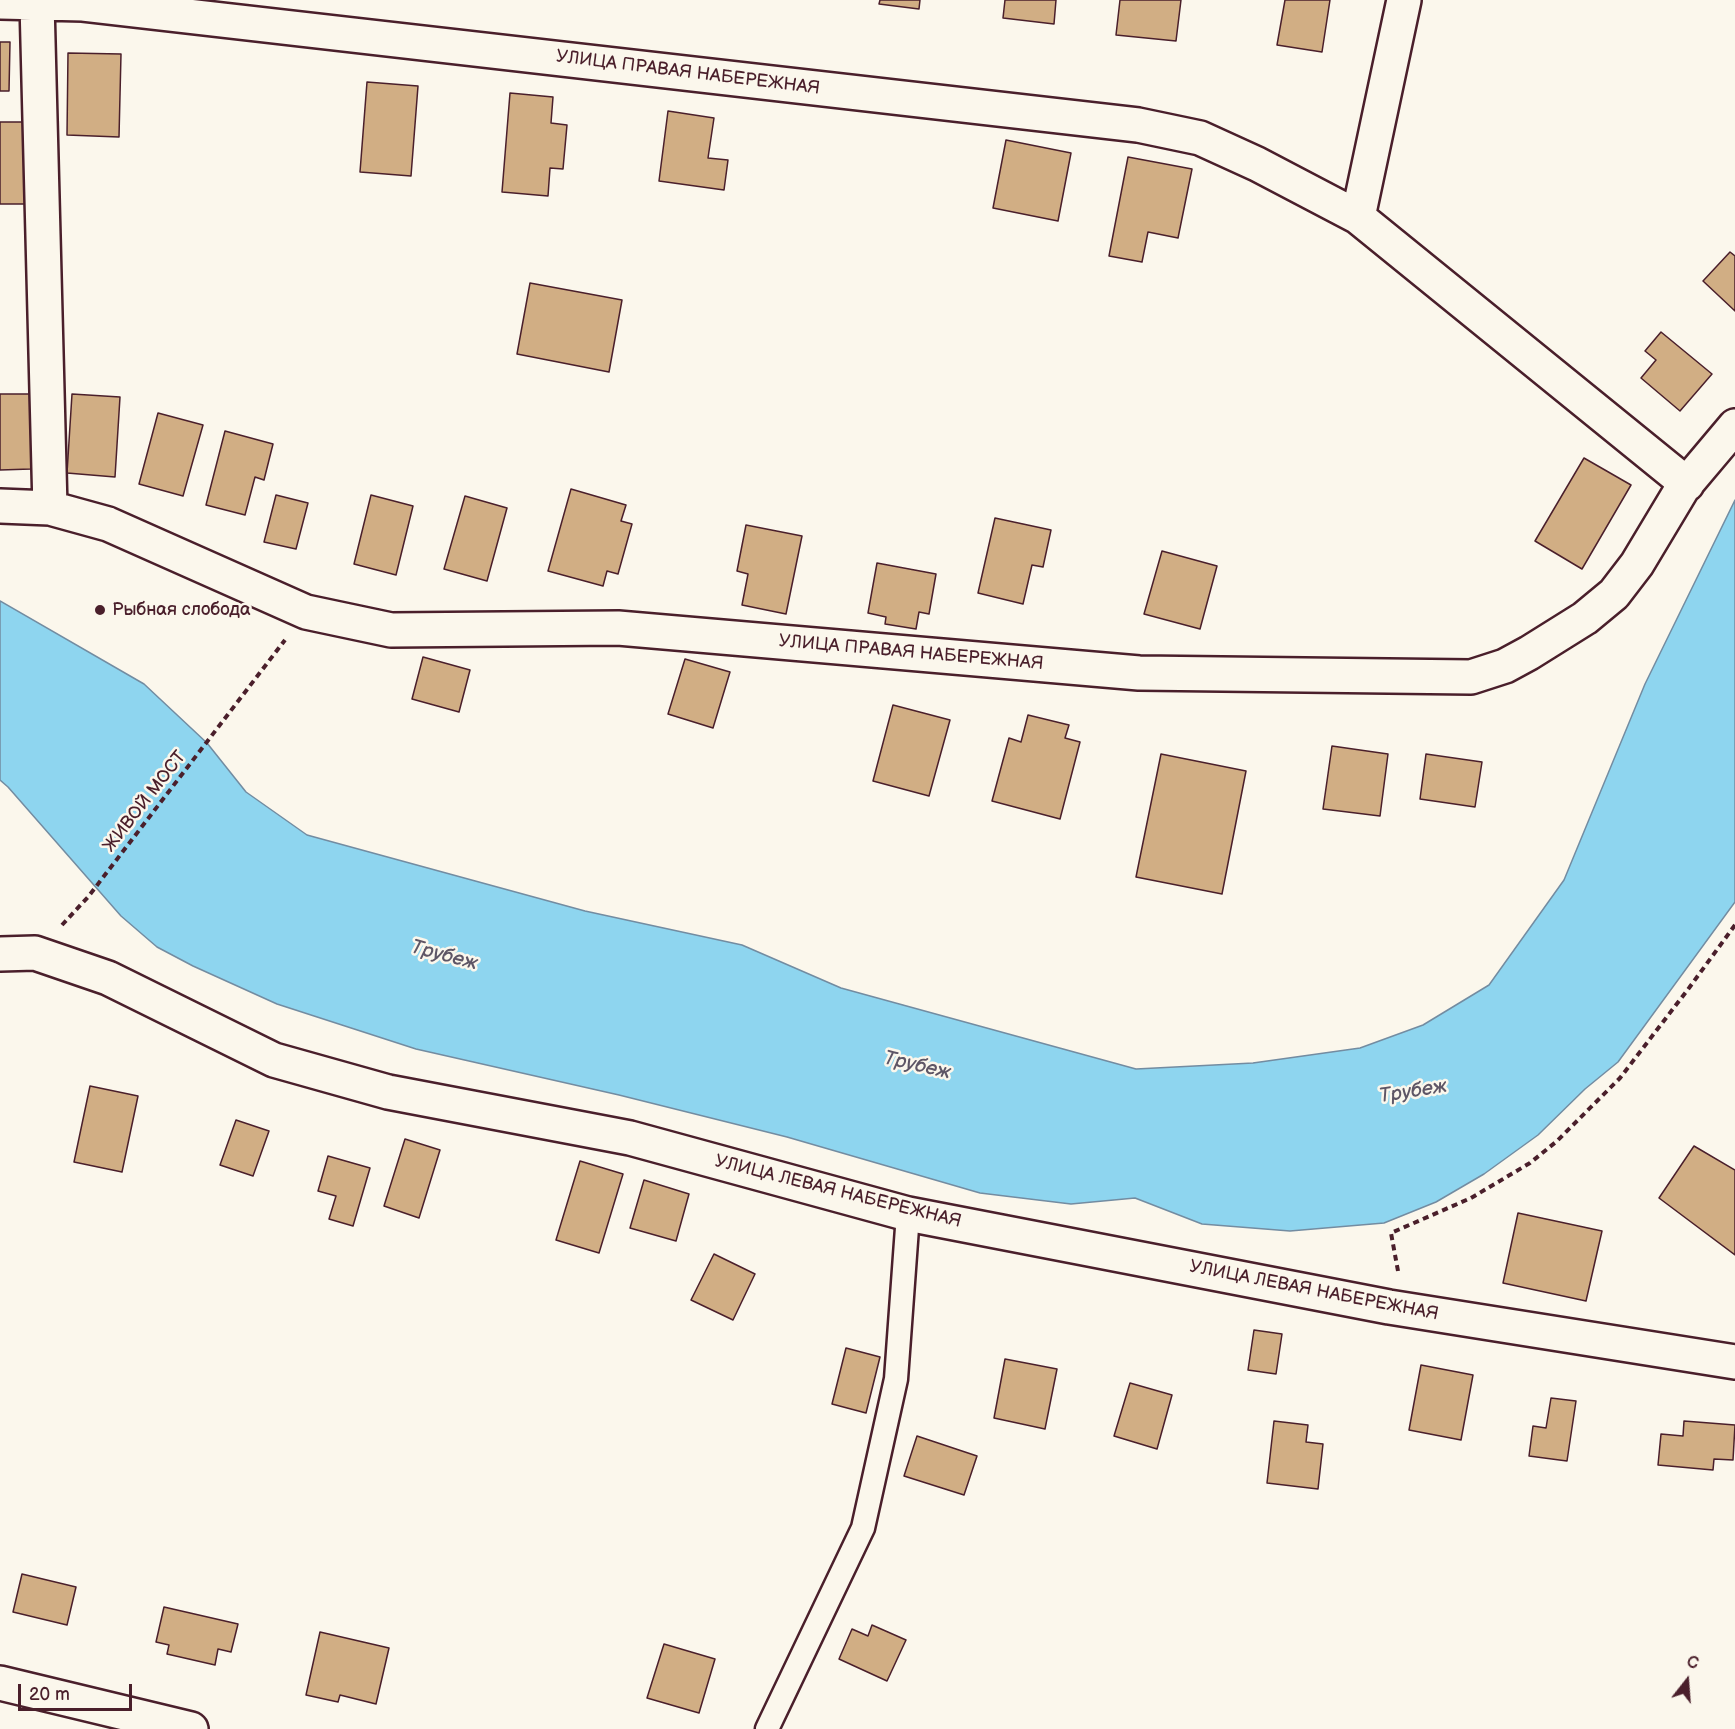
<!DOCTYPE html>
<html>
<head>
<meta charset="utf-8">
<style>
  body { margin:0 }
  #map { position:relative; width:1735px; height:1729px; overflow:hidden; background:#fbf7ec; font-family:"Balsamiq Sans",sans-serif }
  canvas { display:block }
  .north { position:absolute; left:1657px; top:1651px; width:60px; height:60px; -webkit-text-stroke:4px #fbf7ec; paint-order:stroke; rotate:17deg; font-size:16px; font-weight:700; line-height:24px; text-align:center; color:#4a1f2b }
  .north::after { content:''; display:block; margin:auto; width:21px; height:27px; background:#4a1f2b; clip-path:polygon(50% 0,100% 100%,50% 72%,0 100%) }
  .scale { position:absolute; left:18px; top:1684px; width:114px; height:27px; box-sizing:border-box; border:3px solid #4a1f2b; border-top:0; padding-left:8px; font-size:18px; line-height:21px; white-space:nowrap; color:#4a1f2b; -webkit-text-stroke:4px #fbf7ec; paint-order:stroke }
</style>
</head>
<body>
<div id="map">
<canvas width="1735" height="1729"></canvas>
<div class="north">С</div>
<div class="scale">20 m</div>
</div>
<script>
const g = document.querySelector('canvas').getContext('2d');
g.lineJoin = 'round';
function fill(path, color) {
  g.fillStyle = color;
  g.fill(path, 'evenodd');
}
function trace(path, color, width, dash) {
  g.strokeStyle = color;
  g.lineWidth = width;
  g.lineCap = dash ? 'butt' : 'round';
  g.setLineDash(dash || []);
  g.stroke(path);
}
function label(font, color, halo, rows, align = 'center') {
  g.font = font + ' "Balsamiq Sans",sans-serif';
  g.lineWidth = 5;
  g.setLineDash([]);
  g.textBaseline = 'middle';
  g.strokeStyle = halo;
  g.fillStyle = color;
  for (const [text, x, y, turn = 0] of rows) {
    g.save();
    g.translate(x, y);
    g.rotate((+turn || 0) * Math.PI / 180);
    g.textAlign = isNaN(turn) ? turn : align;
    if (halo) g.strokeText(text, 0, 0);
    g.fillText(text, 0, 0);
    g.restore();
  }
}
const water = new Path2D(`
  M1735,500V902L1618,1062L1585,1089L1538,1135L1484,1174L1436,1202L1384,1223L1290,1231L1202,1224L1135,1198L1071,1204L980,1193L787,1137L619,1095L416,1049L277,1004L193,966L157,947L121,916L8,787L0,780V601L144,684L207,743L246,792L307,835L585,911L742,945L841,988L1136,1069L1253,1063L1360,1048L1423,1025L1489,985L1564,880L1645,684Z`);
fill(water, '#8ed5ef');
trace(water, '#738ca1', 1.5);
const building = new Path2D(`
  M880,0H920L919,9L879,4Z
  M1005,0H1056L1054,24L1003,18Z
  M1120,0H1181L1176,41L1116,35Z
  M1285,0H1330L1322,52L1277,45Z
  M0,42H10L9,91H0Z
  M68,53L121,54L119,137L67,135Z
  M367,82L418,86L411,176L360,172Z
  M510,93L553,97L551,123L567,125L563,169L550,168L548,196L502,192Z
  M668,111L714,118L708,158L728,160L724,190L659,181Z
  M0,122H27V204H0Z
  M1006,140L1071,153L1058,221L993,208Z
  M1128,157L1192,169L1178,238L1148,232L1142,262L1109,256Z
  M1730,252L1735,256V311L1703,281Z
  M530,283L622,300L609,372L517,354Z
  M1661,332L1712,374L1680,411L1641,378L1656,360L1645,351Z
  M0,394H31V469L0,470Z
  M72,394L120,397L115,477L67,473Z
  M158,413L203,425L183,496L139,484Z
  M225,431L273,444L264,480L255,477L245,515L206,505Z
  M1584,458L1631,485L1582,569L1535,541Z
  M571,489L626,505L621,521L632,524L618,574L607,571L603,586L548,571Z
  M276,495L308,503L296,549L264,542Z
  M371,495L413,506L396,575L354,564Z
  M465,496L507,508L487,581L444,569Z
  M995,518L1051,530L1043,567L1032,565L1023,604L978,593Z
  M746,525L802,536L786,614L742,605L748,574L737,571Z
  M1162,551L1217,566L1200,629L1144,614Z
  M877,563L936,574L929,614L919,612L916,629L885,624L886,617L868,613Z
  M423,657L470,670L459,712L412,699Z
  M685,659L730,672L713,728L668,714Z
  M893,705L950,720L929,796L873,781Z
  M1028,715L1069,725L1065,738L1080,742L1060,819L992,801L1009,738L1021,742Z
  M1332,746L1388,754L1380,816L1323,809Z
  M1161,754L1246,771L1222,894L1136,877Z
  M1426,754L1482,762L1475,807L1420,799Z
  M90,1086L138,1096L122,1172L74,1162Z
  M236,1120L269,1131L253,1176L220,1165Z
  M405,1139L440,1150L419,1218L384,1206Z
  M1694,1146L1735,1170V1255L1659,1198Z
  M328,1156L370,1168L353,1226L329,1219L336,1196L318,1191Z
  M580,1161L623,1174L599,1253L556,1240Z
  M644,1180L689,1194L676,1241L630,1228Z
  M1518,1213L1602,1231L1586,1301L1503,1283Z
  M714,1254L755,1274L733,1320L691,1300Z
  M1254,1330L1282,1334L1276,1374L1248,1370Z
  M846,1348L880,1357L866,1413L832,1404Z
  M1005,1359L1057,1369L1045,1429L994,1418Z
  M1421,1365L1473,1375L1461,1440L1409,1430Z
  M1130,1383L1172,1395L1157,1449L1114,1436Z
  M1551,1398L1576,1401L1567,1461L1529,1456L1533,1426L1546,1428Z
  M1274,1421L1308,1425L1306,1442L1323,1444L1318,1489L1267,1483Z
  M1684,1421L1735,1425L1733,1460L1714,1459L1713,1470L1658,1465L1661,1434L1683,1436Z
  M917,1436L977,1456L964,1495L904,1476Z
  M22,1574L76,1587L67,1625L13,1612Z
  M164,1607L238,1624L231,1652L218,1649L215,1665L167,1654L169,1645L156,1642Z
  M872,1625L906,1640L887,1681L839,1659L852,1629L868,1636Z
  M320,1632L389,1648L376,1704L340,1695L338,1702L306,1695Z
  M664,1644L715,1659L699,1713L647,1698Z`);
fill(building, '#d1ae84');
trace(building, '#4a1f2b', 1.5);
const lane = new Path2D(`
  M767,1729L863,1528L896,1379L908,1214`);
const street = new Path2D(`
  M1404,0L1358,217L1687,484
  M0,2L83,4L1138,125L1200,138L1257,164L1358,217
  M37,3L50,508
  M0,506L50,508L108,524L306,612L391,630L618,628L1139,673L1471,677L1505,666L1529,653L1585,618L1614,594L1637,564L1682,489L1735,426
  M0,1683L191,1729`);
const secondary = new Path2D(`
  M0,954L35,953L108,978L274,1060L388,1092L630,1138L908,1214L1389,1307L1735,1362`);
trace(lane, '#4a1f2b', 27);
trace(street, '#4a1f2b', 38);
trace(secondary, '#4a1f2b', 38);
trace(new Path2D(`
  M62,925L88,897L285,640
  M1398,1271L1391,1233L1471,1198L1530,1163L1557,1141L1620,1078L1689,988L1735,925`), '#4a1f2b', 4, [6, 4.5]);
trace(lane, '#fbf7ec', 22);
trace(street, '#fbf7ec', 33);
trace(secondary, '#fbf7ec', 33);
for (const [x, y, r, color] of [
  [100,610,6,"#4a1f2b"]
]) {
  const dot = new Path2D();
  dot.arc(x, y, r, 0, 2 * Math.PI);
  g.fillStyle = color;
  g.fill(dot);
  trace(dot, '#fbf7ec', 2);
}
label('18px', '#4a1f2b', '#fbf7ec', [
  ["УЛИЦА ПРАВАЯ НАБЕРЕЖНАЯ",688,73,7],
  ["УЛИЦА ПРАВАЯ НАБЕРЕЖНАЯ",911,653,5],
  ["ЖИВОЙ МОСТ",145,802,-52],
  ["УЛИЦА ЛЕВАЯ НАБЕРЕЖНАЯ",838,1192,14],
  ["УЛИЦА ЛЕВАЯ НАБЕРЕЖНАЯ",1314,1291,11]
]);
label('18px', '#4a1f2b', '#fbf7ec', [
  ["Рыбная слобода",112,610]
], 'left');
label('italic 20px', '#5e5666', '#fbf7ec', [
  ["Трубеж",444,956,15],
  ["Трубеж",917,1066,13],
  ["Трубеж",1413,1092,-9]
]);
</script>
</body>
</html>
